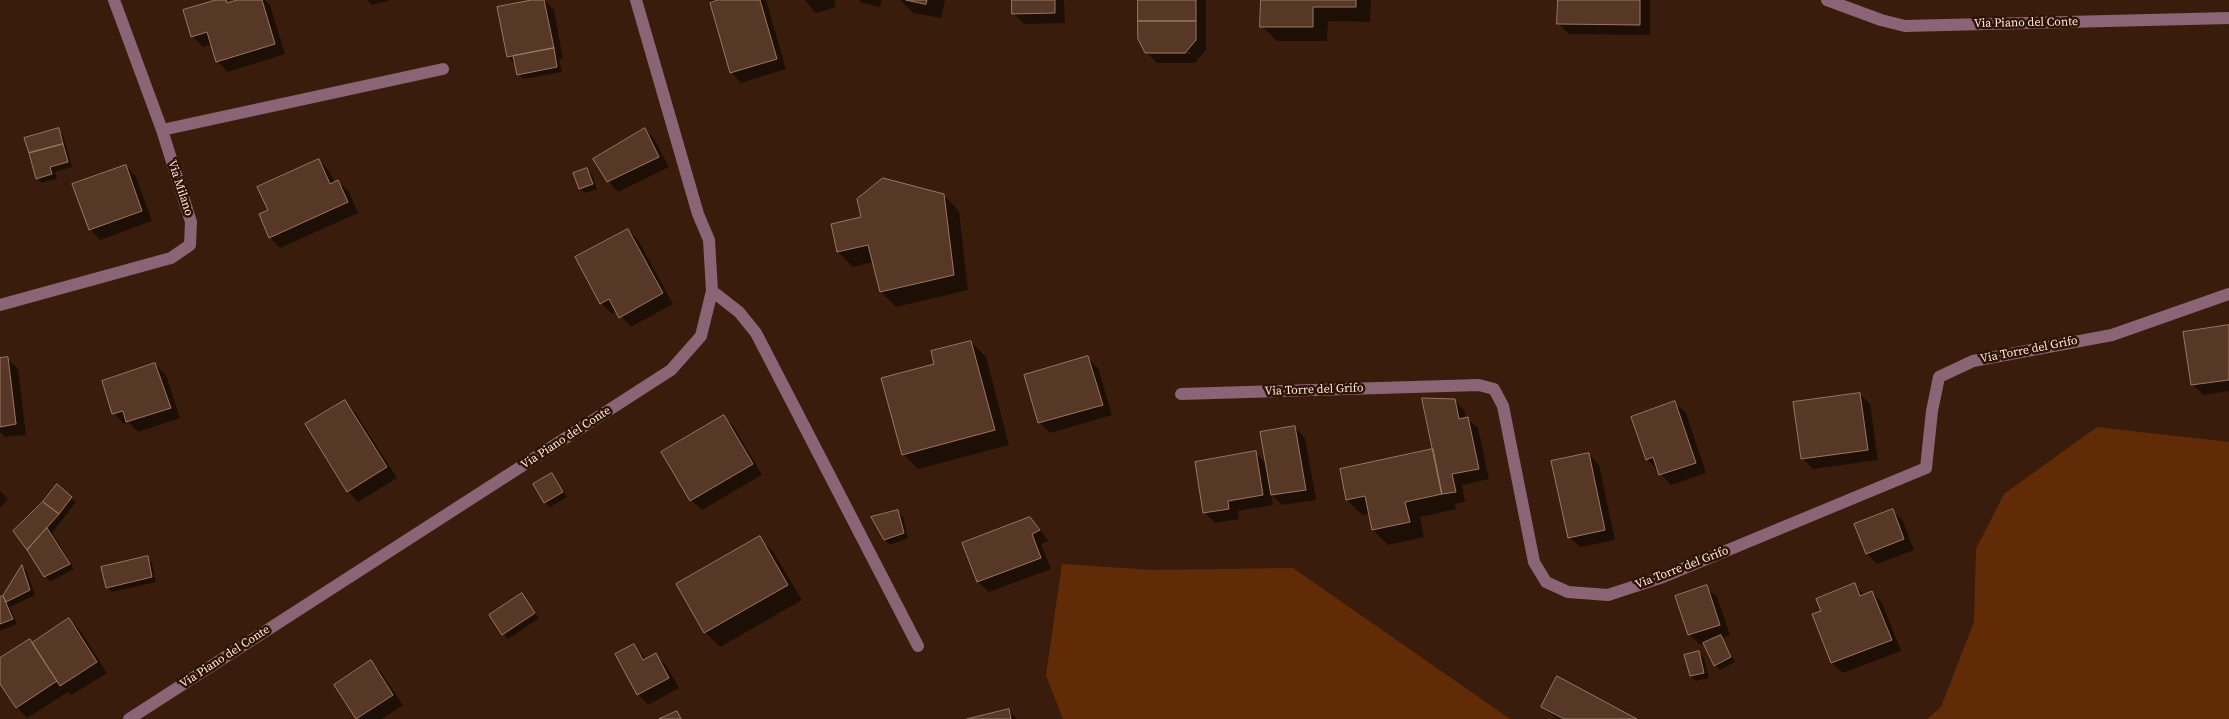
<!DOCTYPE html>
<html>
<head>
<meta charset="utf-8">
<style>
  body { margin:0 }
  canvas { display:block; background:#391c0b }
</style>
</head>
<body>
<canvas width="2229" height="719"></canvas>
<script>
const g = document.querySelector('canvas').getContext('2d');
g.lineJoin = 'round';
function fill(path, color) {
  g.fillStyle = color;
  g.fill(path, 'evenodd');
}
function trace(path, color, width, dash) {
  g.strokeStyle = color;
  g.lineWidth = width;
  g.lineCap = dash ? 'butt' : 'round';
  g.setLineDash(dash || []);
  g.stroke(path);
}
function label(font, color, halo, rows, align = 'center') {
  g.font = font + ' "Source Serif 4",serif';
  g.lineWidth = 5;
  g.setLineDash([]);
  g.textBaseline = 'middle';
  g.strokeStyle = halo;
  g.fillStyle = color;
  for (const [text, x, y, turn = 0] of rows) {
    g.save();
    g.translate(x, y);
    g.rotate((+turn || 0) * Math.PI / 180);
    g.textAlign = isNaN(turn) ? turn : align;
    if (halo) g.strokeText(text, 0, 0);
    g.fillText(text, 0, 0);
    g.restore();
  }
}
fill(new Path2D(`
  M2097,427L2229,442V719H1927L1941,707L1974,622L1976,549L2004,494Z
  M1062,564L1153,570L1293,568L1510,719H1063L1046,675Z`), '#602b06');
fill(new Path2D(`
  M221,0H226L230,4L242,0H265L270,5L285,54L228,72L217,61L212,44L203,47L192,36Z
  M367,0H388V1L372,5Z
  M538,0H544L554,10L563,59H559L562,72L523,79L518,74L516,65L508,57Z
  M710,0H766L786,69L741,83L731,72Z
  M805,0H834L836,7L816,13Z
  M859,0H882L880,7L862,3Z
  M900,0H945L941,18L913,13Z
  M1013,0H1064L1065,23L1024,24L1013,13Z
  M1139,0H1206V50L1195,63H1157L1146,52ZM1149,52H1191V54H1149Z
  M1262,0H1371L1370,22L1328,21L1327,41H1277L1262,26Z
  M1559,0H1650V35L1569,34L1559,24Z
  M645,129L655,140L669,167L618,192L608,181Z
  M58,130L63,135L72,167L55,172L57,179L42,183L37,178Z
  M319,160L329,171L335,183L338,182L349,192L358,213L280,248L270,237V211Z
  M126,166L136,177L152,221L100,240L90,229Z
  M587,169L592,175L597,189L585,193L580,188Z
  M944,195L959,211L968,290L896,307L881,292L873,262L853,267L838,252Z
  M628,230L638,240L673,304L631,327L617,311L612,314L601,303L577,257Z
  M2229,326V391L2203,395L2192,384Z
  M971,342L986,357L1009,445L918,469L903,454L936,365Z
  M7,358L18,369L26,435L5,437L0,432V359Z
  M1088,358L1098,368L1112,415L1050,433L1040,423L1026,376Z
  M155,364L166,375L180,418L138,432L128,422L124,424L114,413Z
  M1860,394L1870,404L1878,460L1813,469L1803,459L1794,404Z
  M1454,400L1465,411L1466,418L1478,428L1489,479L1462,485L1465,502L1455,504L1456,509L1420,517L1424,537L1388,545L1373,530L1370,513L1362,515L1347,500L1434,450Z
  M345,402L355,412L397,478L358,502L348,491Z
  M1675,403L1686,413L1706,473L1671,485L1647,459Z
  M724,417L734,427L762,475L702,510L691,500Z
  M1295,428L1305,438L1316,500L1282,505L1271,494L1273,505L1238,511L1239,519L1215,523L1204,512L1255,453L1267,464Z
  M1589,454L1599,465L1615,540L1580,547L1569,537Z
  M552,474L567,497L550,507L545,502Z
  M57,486L76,502L52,533L74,569L50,582L15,532Z
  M0,491L8,499L0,508Z
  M1892,510L1903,521L1914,550L1877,564L1867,554L1856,525Z
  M898,512L903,517L908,538L890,545L885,540Z
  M1030,518L1049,541L1041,544L1051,569L989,592L978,582L963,544Z
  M759,538L774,553L802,600L720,647L705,632Z
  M147,558L152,563L156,582L112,592L107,587Z
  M23,567L27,572L35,595L10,607L17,624L0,631V598L4,597Z
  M1854,585L1865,595L1872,592L1882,603L1901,651L1843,673L1832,663L1813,615L1822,612Z
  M1706,587L1717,597L1730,635L1722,638L1735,662L1720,670L1715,665L1705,644L1700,645L1690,635L1676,597Z
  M522,595L539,618L508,639L503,634Z
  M69,620L80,630L107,673L72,695L68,692L27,718L17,707L0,682V660L32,644Z
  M634,646L646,659L655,655L666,665L679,688L648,705L638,694Z
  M1699,653L1704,658L1709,678L1696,681L1691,676Z
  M371,662L381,672L403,705L382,719H358Z
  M1543,707L1635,719H1557Z
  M1008,710L1017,719H972Z`), '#0007');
const building = new Path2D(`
  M216,0H226L227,3L237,0H262L275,44L216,62L207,32L191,37L183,10Z
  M532,0H544L554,48L507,57L497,7Z
  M718,0H760L777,59L730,73L710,3Z
  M906,0H927L926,4Z
  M1012,0H1055V13L1012,14Z
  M1138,0H1196V21H1138Z
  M1261,0H1356V7H1313V27H1260Z
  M1558,0H1640V25L1557,24Z
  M1138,21H1196V40L1185,53H1145L1138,39Z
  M554,48L557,67L517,75L513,56Z
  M59,128L63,144L29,153L24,138Z
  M645,128L659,157L607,182L593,159Z
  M63,144L68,162L50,167L52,174L36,179L29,153Z
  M319,159L330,184L338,180L348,202L269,238L259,214L268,210L257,187Z
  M126,165L142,211L89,230L72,184Z
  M587,168L593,184L579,189L573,173Z
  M883,178L944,194L954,275L880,292L868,245L837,252L831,224L861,217L857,199Z
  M628,229L663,293L619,318L609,299L600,304L575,257Z
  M2229,325V380L2191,385L2183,332Z
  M971,341L995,430L902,455L881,378L934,364L931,351Z
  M1088,356L1103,405L1038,423L1024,375Z
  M8,357L16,424L0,427V358Z
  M155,363L171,408L126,422L123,411L112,414L102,381Z
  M1860,393L1868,450L1801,459L1793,402Z
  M1422,398L1455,399L1459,419L1468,417L1479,469L1452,474L1456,492L1442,494Z
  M345,400L387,467L347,492L305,424Z
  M1675,401L1696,463L1659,475L1653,457L1646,460L1631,417Z
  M724,415L753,464L690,501L661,452Z
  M1295,426L1306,490L1271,495L1260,432Z
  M1433,449L1442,494L1405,502L1410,522L1372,530L1365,496L1346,500L1340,469Z
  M1256,451L1263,495L1228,501L1229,509L1203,513L1195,462Z
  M1589,453L1605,530L1568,538L1551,461Z
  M552,473L563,492L544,503L533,484Z
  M57,484L72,497L59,514L43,502Z
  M43,502L59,514L27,550L13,531Z
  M1893,509L1904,539L1866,554L1854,524Z
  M898,510L904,533L884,540L871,517Z
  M1030,517L1040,530L1032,534L1041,558L977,582L962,543Z
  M47,528L70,564L44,577L27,550Z
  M760,536L788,585L704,633L676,584Z
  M148,556L152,577L106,588L101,567Z
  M22,565L30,590L6,602L3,596Z
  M1855,583L1860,596L1872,591L1892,640L1831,663L1812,614L1821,611L1816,599Z
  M1707,585L1720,625L1688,635L1675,596Z
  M522,593L535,613L502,635L489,615Z
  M3,596L13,619L0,624V597Z
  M69,618L97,662L60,686L32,643Z
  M1721,635L1731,657L1714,666L1703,643Z
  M30,639L57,681L16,708L0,684V658Z
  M634,644L643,660L656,653L669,678L637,695L615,654Z
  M1699,651L1704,673L1690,676L1684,655Z
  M371,660L393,695L356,719L334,685Z
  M1557,676L1637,719H1564L1541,707Z
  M1009,709L1011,719H967Z
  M677,711L681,719H659Z`);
fill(building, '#573827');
trace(building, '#997663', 1);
trace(new Path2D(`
  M1827,0L1881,20L1905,26L2229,18
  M162,130L443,69
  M712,291L739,312L756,333L918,646
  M0,305L171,258L190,245L191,222L162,130L114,0
  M1181,394L1479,385L1494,389L1503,406L1534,562L1546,582L1568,592L1608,595L1663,577L1926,468L1932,411L1939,377L1973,361L2112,335L2229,294
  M129,719L671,370L701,336L712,291L709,240L698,214L636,0`), '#8b6476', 12);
label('12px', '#fde9de', '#2e1303', [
  ["Via Piano del Conte",2026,23,-1],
  ["Via Milano",180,188,72],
  ["Via Torre del Grifo",2029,350,-11],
  ["Via Torre del Grifo",1314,390,-2],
  ["Via Piano del Conte",566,438,-33],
  ["Via Torre del Grifo",1682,568,-21],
  ["Via Piano del Conte",225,657,-33]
]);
</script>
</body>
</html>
